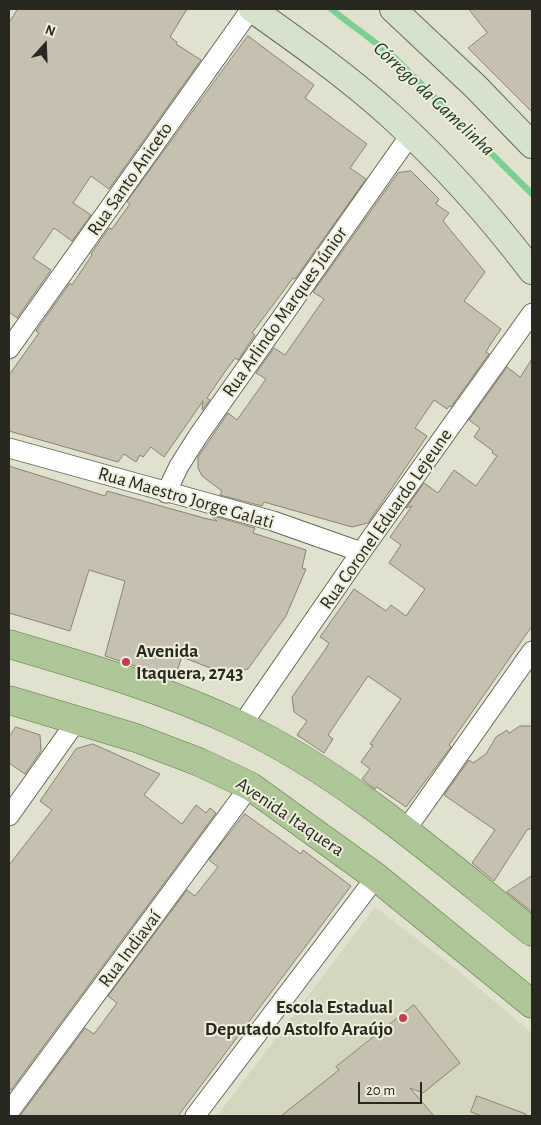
<!DOCTYPE html>
<html>
<head>
<meta charset="utf-8">
<style>
  body { margin:0 }
  #map { position:relative; width:541px; height:1125px; overflow:hidden; background:#e0e2ce; font-family:"Alegreya Sans",sans-serif }
  canvas { display:block }
  .frame { position:absolute; inset:0; border:10px solid #282821; pointer-events:none }
  .north { position:absolute; left:20px; top:20px; width:50px; height:50px; -webkit-text-stroke:4px #edefdb; paint-order:stroke; rotate:20deg; font-size:14px; font-weight:700; line-height:20px; text-align:center; color:#282821 }
  .north::after { content:''; display:block; margin:auto; width:18px; height:22px; background:#282821; clip-path:polygon(50% 0,100% 100%,50% 72%,0 100%) }
  .scale { position:absolute; left:358px; top:1082px; width:64px; height:22px; box-sizing:border-box; border:2px solid #282821; border-top:0; padding-left:6px; font-size:15px; line-height:18px; white-space:nowrap; color:#282821; -webkit-text-stroke:4px #edefdb; paint-order:stroke }
</style>
</head>
<body>
<div id="map">
<canvas width="541" height="1125"></canvas>
<div class="frame"></div>
<div class="north">N</div>
<div class="scale">20 m</div>
</div>
<script>
const g = document.querySelector('canvas').getContext('2d');
g.lineJoin = 'round';
function fill(path, color) {
  g.fillStyle = color;
  g.fill(path, 'evenodd');
}
function trace(path, color, width, dash) {
  g.strokeStyle = color;
  g.lineWidth = width;
  g.lineCap = dash ? 'butt' : 'round';
  g.setLineDash(dash || []);
  g.stroke(path);
}
function label(font, color, halo, rows, align = 'center') {
  g.font = font + ' "Alegreya Sans",sans-serif';
  g.lineWidth = 4;
  g.setLineDash([]);
  g.textBaseline = 'middle';
  g.strokeStyle = halo;
  g.fillStyle = color;
  for (const [text, x, y, turn = 0] of rows) {
    g.save();
    g.translate(x, y);
    g.rotate((+turn || 0) * Math.PI / 180);
    g.textAlign = isNaN(turn) ? turn : align;
    if (halo) g.strokeText(text, 0, 0);
    g.fillText(text, 0, 0);
    g.restore();
  }
}
fill(new Path2D(`
  M375,907L451,965L532,1033V1116H217Z`), '#d4d7bd');
trace(new Path2D(`
  M331,9L393,56L532,194`), '#79d091', 6);
const building = new Path2D(`
  M18,9H187L170,37L177,42L176,44L201,60L109,189L91,176L73,203L91,215L72,241L54,228L33,258L51,270L17,318L9,312V23Z
  M469,9H532V112L468,48L487,33Z
  M248,36L314,85L305,98L367,144L350,168L366,179L295,279L293,278L252,333L255,335L238,360L235,358L224,373L207,398L210,400L202,410L203,401L164,457L151,447L143,457L140,455L136,462L124,454L118,462L9,431V375L39,333L36,331L70,283L72,285L92,255L91,254L109,228L112,229L130,204L127,202Z
  M411,171L439,199L436,204L449,213L443,221L485,272L464,301L501,329L490,345L486,352L489,354L451,407L449,406L447,409L434,400L415,428L427,436L368,523L352,527L264,502L262,506L220,495L222,491L202,476L198,468V457L228,413L237,420L266,379L256,373L274,348L285,355L324,299L313,292L398,173Z
  M532,359V626L449,745L451,747L406,807L377,787L375,789L362,779L370,769L361,762L373,745L370,744L401,699L368,676L328,735L333,739L324,753L297,735L307,721L294,712L292,697L327,647L329,643L320,637L354,589L386,611L391,605L406,616L425,589L389,563L401,545L390,537L412,506L406,508L424,483L438,493L454,470L476,486L497,456L492,453L493,451L474,437L480,428L469,420L507,367L520,377Z
  M9,466L105,496L107,491L204,518L217,521L210,515L255,528L253,533L306,550L302,568L306,569L286,616L248,669L226,674L182,657L174,679L105,656L125,581L89,570L70,631L9,613Z
  M520,726H532V828L527,830L494,881L472,863L495,830L444,795L469,760L473,763L486,754L496,737L507,730L509,733Z
  M16,727L40,735L41,751L25,774L9,763V737Z
  M93,744L160,774L144,795L182,824L196,805L206,813L210,808L216,813L11,1090L9,1088V865L52,810L40,801L76,749Z
  M245,814L301,854L303,850L351,886L178,1116H20L85,1028L94,1034L117,1003L108,996L187,890L195,896L218,867L209,860Z
  M532,876V912L507,892Z
  M414,1005L460,1063L423,1093L410,1088L434,1116H281L339,1070L336,1067Z
  M477,1096L526,1114V1116H482L471,1112Z`);
fill(building, '#c6c0ae');
trace(building, '#878270', 1);
const street = new Path2D(`
  M9,349L251,9
  M9,448L273,521L361,552
  M166,493L179,466L198,436L411,134
  M241,726L361,552L532,313
  M9,816L78,719
  M405,831L532,651
  M9,1112L250,786
  M195,1116L376,877`);
const secondary = new Path2D(`
  M252,9C300,43 348,77 391,116C443,163 490,216 532,271
  M393,9L476,87L532,145`);
const primary = new Path2D(`
  M9,644C87,667 166,690 240,725C348,777 439,858 532,932
  M9,700L136,738L199,762L250,786L376,877L532,1004`);
trace(street, '#666857', 21);
trace(secondary, '#666857', 28);
trace(primary, '#5a763e', 29);
trace(street, '#fff', 19);
trace(secondary, '#d6e2ca', 26);
trace(primary, '#acc695', 28);
for (const [x, y, r, color] of [
  [126,662,5,"#c93953"],
  [403,1018,5,"#c93953"]
]) {
  const dot = new Path2D();
  dot.arc(x, y, r, 0, 2 * Math.PI);
  g.fillStyle = color;
  g.fill(dot);
  trace(dot, '#edefdb', 2);
}
label('19px', '#282821', '#edefdb', [
  ["Rua Santo Aniceto",130,179,-55],
  ["Rua Arlindo Marques Júnior",285,312,-55],
  ["Rua Maestro Jorge Galati",186,498,16],
  ["Rua Coronel Eduardo Lejeune",386,519,-55],
  ["Avenida Itaquera",290,817,34],
  ["Rua Indiavaí",130,949,-53]
]);
label('bold 19px', '#282821', '#edefdb', [
  ["Avenida",136,651],
  ["Itaquera, 2743",136,673],
  ["Escola Estadual",393,1007,"right"],
  ["Deputado Astolfo Araújo",393,1029,"right"]
], 'left');
label('italic 20px', '#153920', '#edefdb', [
  ["Córrego da Gamelinha",434,99,43]
]);
</script>
</body>
</html>
